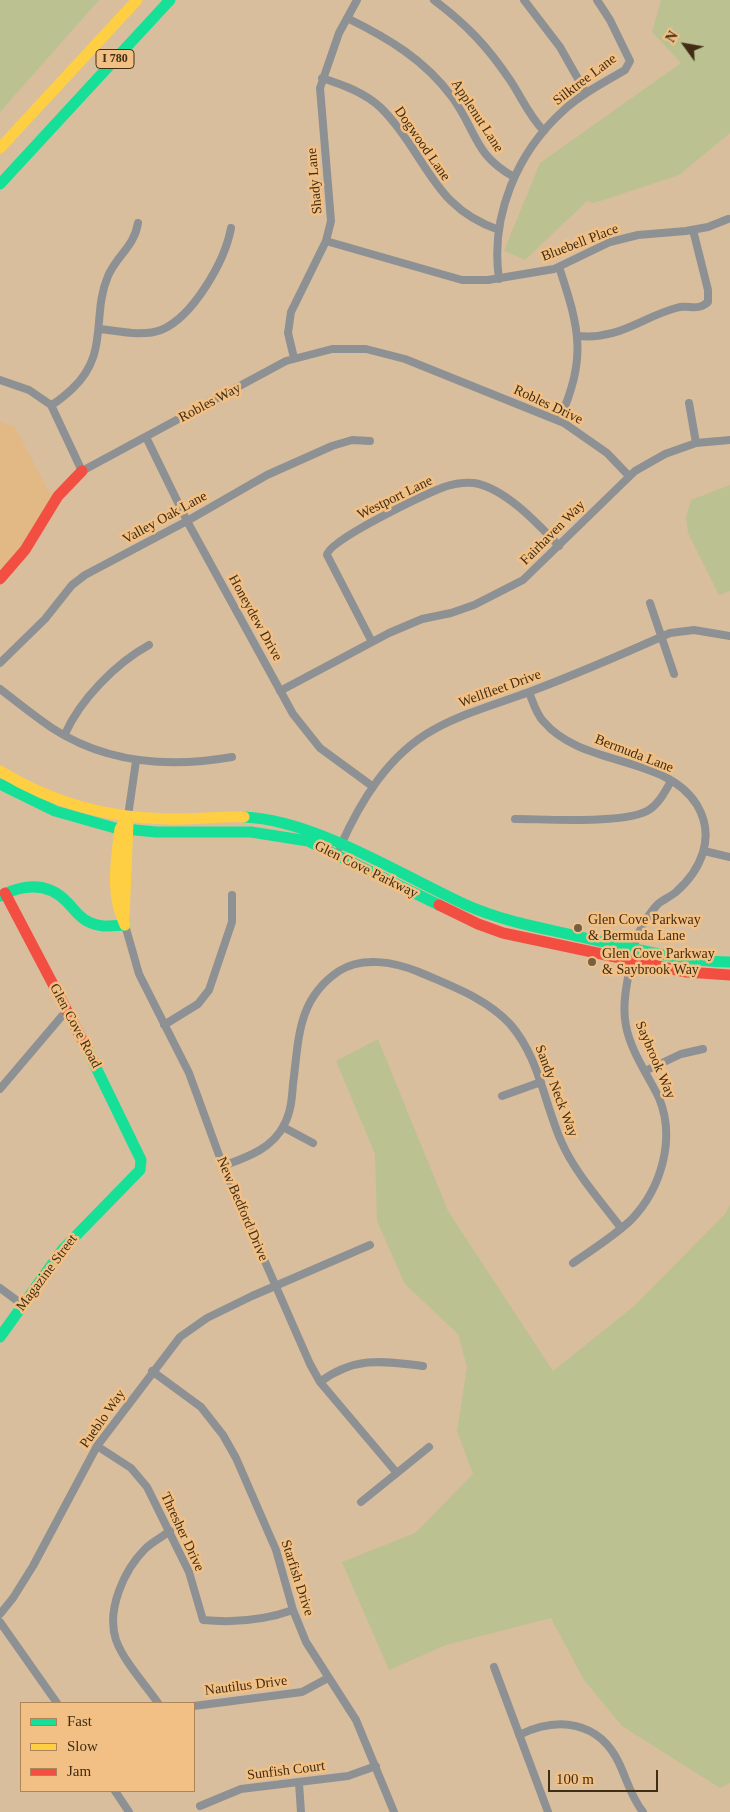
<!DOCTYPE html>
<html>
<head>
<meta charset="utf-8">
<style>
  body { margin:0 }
  #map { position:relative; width:730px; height:1812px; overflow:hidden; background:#d9be9d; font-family:Georgia,serif }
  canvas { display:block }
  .legend { position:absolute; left:20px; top:1702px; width:175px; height:90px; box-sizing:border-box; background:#f2c084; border:1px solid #ab8557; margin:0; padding:6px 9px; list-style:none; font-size:15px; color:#402d14 }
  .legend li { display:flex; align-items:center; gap:10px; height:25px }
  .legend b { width:25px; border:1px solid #ab8557 }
  .north { position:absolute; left:660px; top:20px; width:50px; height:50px; -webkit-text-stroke:4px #f2c084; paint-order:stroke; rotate:302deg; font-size:14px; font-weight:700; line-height:20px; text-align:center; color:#402d14 }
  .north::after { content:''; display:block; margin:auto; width:18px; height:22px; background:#402d14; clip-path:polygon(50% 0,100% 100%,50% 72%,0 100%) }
  .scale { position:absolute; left:548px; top:1770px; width:110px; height:22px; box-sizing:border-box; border:2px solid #402d14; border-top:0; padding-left:6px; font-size:15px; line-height:18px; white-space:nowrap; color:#402d14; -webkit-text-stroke:4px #f2c084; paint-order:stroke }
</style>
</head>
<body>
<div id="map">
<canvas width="730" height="1812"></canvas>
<ul class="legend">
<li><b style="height:6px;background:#16e098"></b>Fast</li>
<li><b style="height:6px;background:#ffcf43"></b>Slow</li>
<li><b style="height:6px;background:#f24e42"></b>Jam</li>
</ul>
<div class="north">N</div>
<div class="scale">100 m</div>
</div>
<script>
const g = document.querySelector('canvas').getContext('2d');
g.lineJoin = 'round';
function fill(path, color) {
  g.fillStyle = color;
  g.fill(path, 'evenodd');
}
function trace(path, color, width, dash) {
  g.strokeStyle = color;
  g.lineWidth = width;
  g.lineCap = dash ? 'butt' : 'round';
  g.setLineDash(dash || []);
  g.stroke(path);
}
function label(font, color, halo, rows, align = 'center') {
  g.font = font + ' Georgia,serif';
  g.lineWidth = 5;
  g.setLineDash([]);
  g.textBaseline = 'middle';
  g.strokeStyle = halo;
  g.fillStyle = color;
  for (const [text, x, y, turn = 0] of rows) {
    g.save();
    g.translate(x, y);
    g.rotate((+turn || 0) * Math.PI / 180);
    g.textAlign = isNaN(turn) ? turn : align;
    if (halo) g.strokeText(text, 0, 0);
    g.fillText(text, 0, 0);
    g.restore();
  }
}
fill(new Path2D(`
  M0,422L15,427L48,490L53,495L25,541L0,574Z`), '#e2b884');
fill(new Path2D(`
  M0,0H99L0,112Z
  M661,0H730V133L679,175L594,203L587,201L525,260L504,251L540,163L681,63L652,32Z
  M730,485V591L719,595L688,533L686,517L691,500Z
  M378,1039L448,1211L553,1371L633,1307L726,1213L730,1204V1783L720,1788L622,1726L584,1680L551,1618L446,1645L389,1670L342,1562L415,1533L473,1474L457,1431L467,1367L458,1334L405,1284L377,1221L375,1154L336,1061Z`), '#bbc190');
trace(new Path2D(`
  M434,0C467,25 487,46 510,80C522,98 529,116 544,131
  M524,0L560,47L586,93
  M347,18C388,38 425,60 452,97C477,131 473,154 514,177
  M322,78C340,84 358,90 374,102C385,110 393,121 402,133C433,176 444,211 499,230
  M326,241L462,280H488L554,269L610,242L638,235L686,231L708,227L728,219
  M559,267C580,330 587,357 559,421
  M499,279C490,216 517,152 564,110C581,94 605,82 625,70L630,61L610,20L597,0
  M100,329C118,331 143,337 161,330C193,317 225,261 231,228
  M578,336C619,340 640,318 676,308C689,304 697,312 708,302V290L693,230
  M294,358L288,333L291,312L326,241L331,221L320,88L339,33L357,0
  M0,380L29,390L51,405L82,471L286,361L332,349H366L405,359L564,423L607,453L629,476
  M689,403L696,443
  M51,405C59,401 65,395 72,389C110,354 91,316 108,276C117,255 134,247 138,223
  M146,437L187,521L293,714L320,748L372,786
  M650,603L674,674
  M372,642L327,555C328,540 426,494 444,487C453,484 464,482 474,483C505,488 538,524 559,546
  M0,663L45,619L72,585L85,575L187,521L267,475L332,446L352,440L370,441
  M0,689C17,702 34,716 52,728C107,764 169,768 232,757
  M280,691L389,633L422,619L451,613L474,605L523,580L635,471L665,454L696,443L730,440
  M529,692C533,702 536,714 544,722C582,767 667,755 697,805C716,837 701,870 676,892C670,897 662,900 657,905C647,916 635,936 633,951C629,975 621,1002 626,1026C631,1052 648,1075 659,1098C676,1139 661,1189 631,1220C614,1236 592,1250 573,1263
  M65,734C80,700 116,663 149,645
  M128,816L136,761
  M515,819C545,819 622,824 647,811C658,805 665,792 671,781
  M340,847C360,802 388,755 433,730C463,713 497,704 529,692C577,674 623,654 670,633L694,630L730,636
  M704,851L730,857
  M125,925L139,974L189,1073L223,1166L310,1364L320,1382L396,1472
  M164,1025L198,1004L209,990L232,922V895
  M645,1071L681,1054L703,1049
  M0,1089L67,1010
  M502,1096L541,1082
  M283,1127L313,1143
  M223,1166C247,1157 272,1149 284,1125C291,1112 292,1098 293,1084C299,1039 297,999 339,971C362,956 395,962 419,972C451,986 486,998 510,1024C539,1057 544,1102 561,1141C575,1173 600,1200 621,1228
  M0,1288L23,1305
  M152,1371L201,1407L223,1435L236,1458L276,1550L293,1610L306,1642L356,1720L394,1812
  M320,1382C355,1356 383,1361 423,1366
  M97,1446L131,1468L147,1487L189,1572L203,1620C234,1623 265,1620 293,1610
  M361,1502L429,1447
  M0,1614L13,1598L33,1566L97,1446L180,1337L207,1318L252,1296L370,1245
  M0,1622L57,1703
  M494,1667L548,1812
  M158,1703C145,1684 124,1662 116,1640C106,1610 124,1570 145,1549C152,1542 162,1537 170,1531
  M194,1706L302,1692L328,1678
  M519,1735C558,1716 599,1721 619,1763C627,1780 631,1797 643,1812
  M299,1783L301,1812
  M115,1791L129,1812
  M200,1806L241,1789L348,1776L376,1766`), '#8e9194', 8);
trace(new Path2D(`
  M0,184L170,0
  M0,784L55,811L115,828L156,832H251L308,841L439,905
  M244,817C315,820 399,874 464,904C501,921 542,928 581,937C632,948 678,961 730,962
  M0,896C24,884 48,882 67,902C74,909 79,917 87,921C99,928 112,926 125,925
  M0,1337L63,1249L140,1170L141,1160L87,1049`), '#16e098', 11);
trace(new Path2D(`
  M0,148L137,0
  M0,771C50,802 108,818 167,819C193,820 218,816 244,817
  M123,824L120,829C116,862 110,894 125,925
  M124,917L128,823`), '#ffcf43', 11);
trace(new Path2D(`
  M0,579L25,550L58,496L82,471
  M5,893L87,1049
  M439,905L478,924L503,933L686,972L730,975`), '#f24e42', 11);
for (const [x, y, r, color] of [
  [578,928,5,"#766044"],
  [592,962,5,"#766044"]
]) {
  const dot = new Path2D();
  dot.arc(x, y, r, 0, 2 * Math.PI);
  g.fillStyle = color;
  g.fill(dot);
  trace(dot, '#f2c084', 2);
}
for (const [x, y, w] of [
  [115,59,38]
]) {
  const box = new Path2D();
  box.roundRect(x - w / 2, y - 9.5, w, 19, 4);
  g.fillStyle = '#f2c084';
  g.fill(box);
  trace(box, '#402d14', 1);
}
label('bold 12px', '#402d14', null, [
  ["I 780",115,59]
]);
label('14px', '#402d14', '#f2c084', [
  ["Silktree Lane",585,80,-37],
  ["Applenut Lane",477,116,57],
  ["Dogwood Lane",422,144,55],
  ["Shady Lane",315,181,-95],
  ["Bluebell Place",580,243,-21],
  ["Robles Way",210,403,-28],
  ["Robles Drive",548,405,25],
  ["Westport Lane",395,498,-26],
  ["Valley Oak Lane",165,518,-29],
  ["Fairhaven Way",553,533,-45],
  ["Honeydew Drive",255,618,61],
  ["Wellfleet Drive",500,689,-20],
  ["Bermuda Lane",634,754,21],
  ["Glen Cove Parkway",366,870,26],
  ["Glen Cove Road",75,1026,62],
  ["Saybrook Way",655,1060,67],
  ["Sandy Neck Way",556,1091,69],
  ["New Bedford Drive",242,1209,67],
  ["Magazine Street",47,1273,-53],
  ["Pueblo Way",103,1419,-55],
  ["Thresher Drive",182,1532,65],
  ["Starfish Drive",297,1578,72],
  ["Nautilus Drive",246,1686,-7],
  ["Sunfish Court",286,1771,-7]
]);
label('14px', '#402d14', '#f2c084', [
  ["Glen Cove Parkway",588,920],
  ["& Bermuda Lane",588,936],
  ["Glen Cove Parkway",602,954],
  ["& Saybrook Way",602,970]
], 'left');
</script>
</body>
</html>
